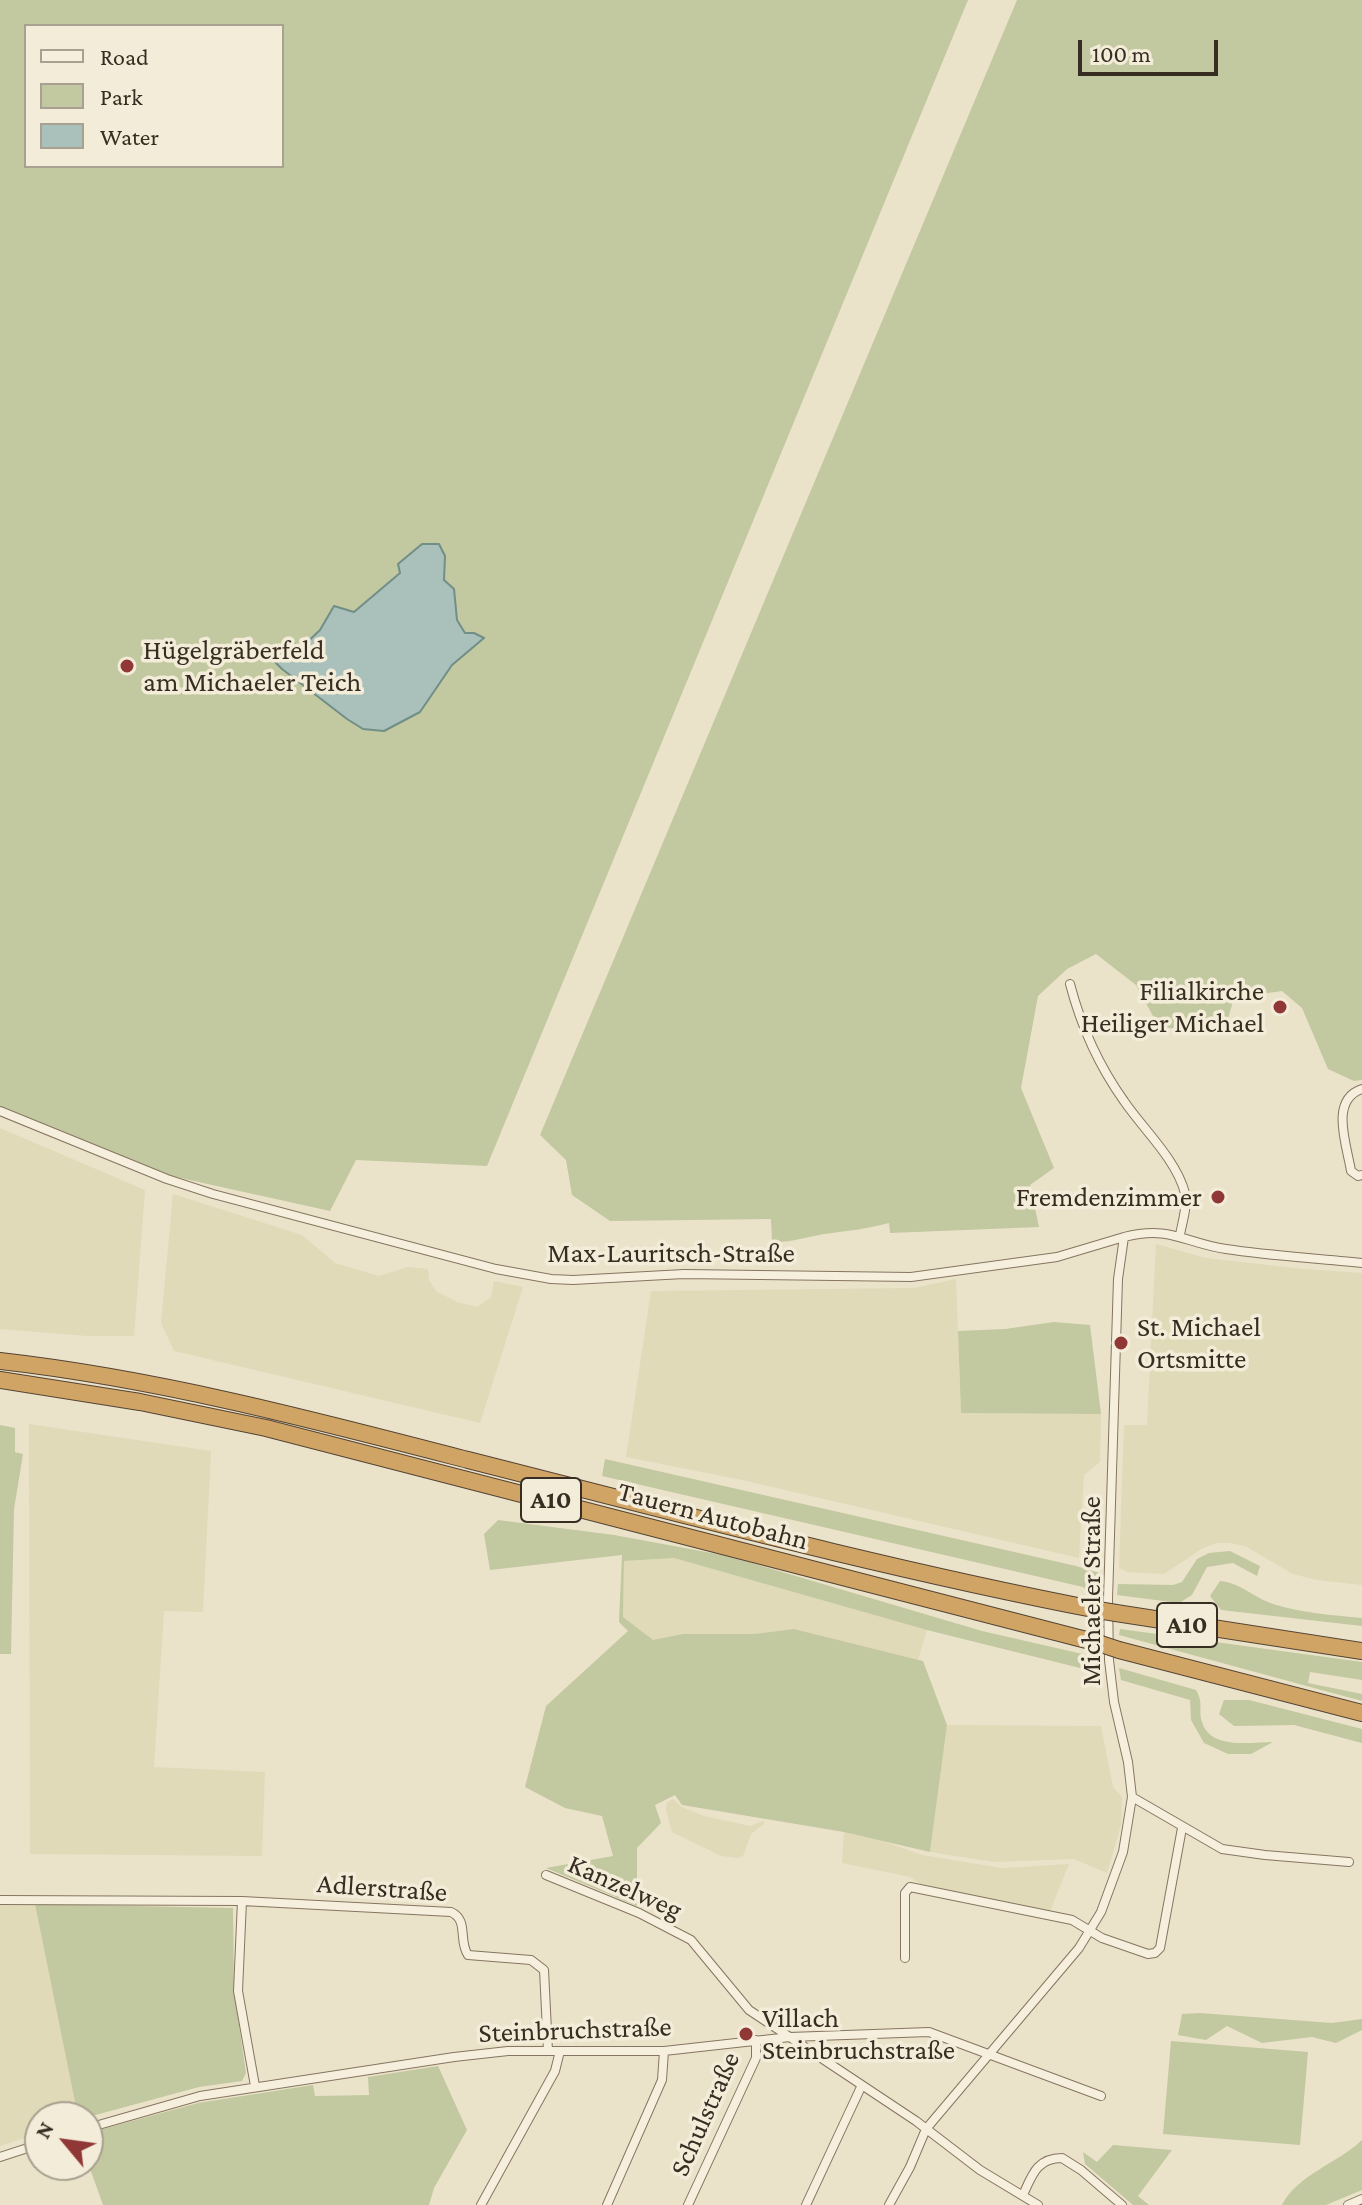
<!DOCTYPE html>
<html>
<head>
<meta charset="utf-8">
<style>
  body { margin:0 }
  #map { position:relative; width:1362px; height:2205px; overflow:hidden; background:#ebe2ca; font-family:"Crimson Pro",serif }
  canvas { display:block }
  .legend { position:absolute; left:24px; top:24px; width:260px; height:144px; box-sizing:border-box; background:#f3ecd9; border:2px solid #a8a090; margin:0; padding:10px 14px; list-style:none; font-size:24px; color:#382d22 }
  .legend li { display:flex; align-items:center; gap:16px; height:40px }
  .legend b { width:40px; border:2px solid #a8a090 }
  .north { position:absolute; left:24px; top:2101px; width:80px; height:80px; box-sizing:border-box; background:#f3ecd9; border:2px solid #a8a090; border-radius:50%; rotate:299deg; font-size:22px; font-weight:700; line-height:32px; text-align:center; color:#382d22 }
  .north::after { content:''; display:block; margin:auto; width:28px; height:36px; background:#8f3836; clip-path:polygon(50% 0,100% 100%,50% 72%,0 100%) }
  .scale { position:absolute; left:1078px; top:40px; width:140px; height:36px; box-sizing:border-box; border:4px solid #382d22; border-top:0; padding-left:10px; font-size:24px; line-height:28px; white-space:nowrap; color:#382d22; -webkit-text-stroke:6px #f3ecd9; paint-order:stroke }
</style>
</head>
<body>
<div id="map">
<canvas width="1362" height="2205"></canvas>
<ul class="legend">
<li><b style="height:10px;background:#f6efdd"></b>Road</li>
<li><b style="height:22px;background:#c2c89f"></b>Park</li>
<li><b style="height:22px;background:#aac0ba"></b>Water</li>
</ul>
<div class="north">N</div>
<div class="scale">100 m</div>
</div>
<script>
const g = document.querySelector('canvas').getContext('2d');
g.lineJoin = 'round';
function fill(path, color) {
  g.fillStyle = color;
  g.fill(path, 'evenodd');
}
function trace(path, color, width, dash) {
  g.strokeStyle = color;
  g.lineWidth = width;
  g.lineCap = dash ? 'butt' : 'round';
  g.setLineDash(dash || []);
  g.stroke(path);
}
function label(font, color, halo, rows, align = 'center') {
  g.font = font + ' "Crimson Pro",serif';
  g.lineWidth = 7;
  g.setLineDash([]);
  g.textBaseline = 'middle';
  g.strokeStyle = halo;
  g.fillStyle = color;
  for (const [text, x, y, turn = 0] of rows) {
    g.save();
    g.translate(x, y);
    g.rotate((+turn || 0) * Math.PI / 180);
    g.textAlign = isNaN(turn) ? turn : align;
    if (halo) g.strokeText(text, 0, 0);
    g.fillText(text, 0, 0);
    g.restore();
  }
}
fill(new Path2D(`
  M0,1128L145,1190L134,1336H87L0,1329Z
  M173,1194L302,1235L335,1263L379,1276L408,1267L428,1269L429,1280L436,1291L457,1302L477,1307L491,1297L494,1281L523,1287L480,1423L174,1351L161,1323Z
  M1156,1244L1206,1258L1304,1269L1362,1273V1585L1317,1580L1293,1574L1245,1546L1230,1543H1217L1203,1548L1164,1574L1127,1572L1119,1568L1124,1425H1147Z
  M956,1279L961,1413L1101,1414L1100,1462L1084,1475L1079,1558L742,1480L626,1457L651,1291L914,1288Z
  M29,1424L211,1451L203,1612L164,1611L154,1767L265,1772L262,1856L30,1854Z
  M674,1558L927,1630L918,1660L794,1629L754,1634H683L653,1641L623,1617L624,1561Z
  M947,1725L1101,1726L1113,1787L1122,1797L1121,1825L1107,1873L1074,1859L994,1862L930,1852Z
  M673,1799L682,1807L704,1816L750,1826L763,1821L765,1823L751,1834L743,1856L738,1858L721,1856L672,1832L666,1810L667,1802Z
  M844,1832L883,1841L922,1855L1002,1868L1069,1864L1050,1911L922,1885L910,1877L842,1863Z
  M35,1903L78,2117H40V2133L0,2146V1904Z`), '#e0dab8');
fill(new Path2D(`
  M0,0H968L487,1166L356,1160L330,1211L167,1175L0,1106ZM26,26H282V166H26ZM445,556L444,580L454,589L457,620L465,633L484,638L452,665L420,712L384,731L363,729L347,719L282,669L268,655L302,647L320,630L334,606L354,612L400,572Z
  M1017,0H1362V1080L1354,1081L1328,1069L1302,1008L1282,991L1234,998L1226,1025H1195L1178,1030L1158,1025L1136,985L1096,954L1067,969L1038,996L1021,1088L1054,1168L1030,1185L1039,1227L890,1233L889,1223C867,1229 847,1231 824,1234C806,1237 790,1243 772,1242L771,1219L610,1221L572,1195L566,1160L540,1135Z
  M1054,1322L1090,1325L1101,1414L961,1413L958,1331L1005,1329Z
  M0,1425L15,1428V1452L23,1454L14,1509L11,1654H0Z
  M605,1459L1076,1566L1099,1573L1098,1596L1089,1595L1083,1587L602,1476Z
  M498,1520L614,1535L728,1556L982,1631L1100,1658L1097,1673L1090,1674L1084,1669L927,1630L674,1558L624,1561L623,1617L653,1640L683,1634H754L794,1629L923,1661L947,1725L930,1852L844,1832L682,1805L675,1795L655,1805L661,1823L637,1848V1906L546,1868L613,1856L602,1816L565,1808L525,1787L546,1706L628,1631L619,1622L622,1555L490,1570L484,1534Z
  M1230,1551L1260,1566L1257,1576L1233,1563L1207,1567L1192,1595L1179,1603L1117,1595L1118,1584L1173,1585L1182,1582L1197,1559L1209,1553Z
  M1220,1581C1241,1583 1253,1597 1273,1604C1301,1613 1332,1615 1362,1618V1626L1221,1610L1210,1596Z
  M1120,1629L1362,1662V1680L1310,1672L1308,1683L1362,1694V1701L1119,1635Z
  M1119,1668L1196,1690C1204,1704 1198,1709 1202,1722C1210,1750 1251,1742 1273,1742L1251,1754H1228L1204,1743L1191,1720L1190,1700L1121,1680Z
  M1224,1700H1249L1362,1729V1743L1294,1725L1234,1726L1219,1714Z
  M35,1904L233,1908L234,1990L246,2073L242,2081L199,2087L88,2117H78Z
  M1200,2013L1332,2023L1362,2019V2030L1336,2043L1312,2037L1262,2043L1227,2026L1206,2040L1178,2035L1182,2014Z
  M1171,2041L1308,2052L1300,2145L1163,2134Z
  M438,2066L467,2130L434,2188L429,2205H103L88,2163V2133L198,2103L313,2085L315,2096L369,2095L368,2077Z
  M1362,2140V2190L1326,2205H1282C1297,2175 1338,2163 1362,2140Z
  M1113,2145L1172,2150L1138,2196L1149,2205H1133L1085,2164L1083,2152L1097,2162Z`), '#c2c89f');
const water = new Path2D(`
  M422,544H439L445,556L444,580L454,589L457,620L465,633H474L484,638L452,665L420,712L384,731L363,729L347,719L282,669L267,654L289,641L302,647L320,630L334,606L354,612L400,573L398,564Z`);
fill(water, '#aac0ba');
trace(water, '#718e87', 2);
const minor = new Path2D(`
  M1070,984C1081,1026 1099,1066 1124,1101C1143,1129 1176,1159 1185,1193C1188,1205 1182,1223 1180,1235
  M1362,1089C1329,1100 1347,1145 1351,1171L1358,1176L1362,1175
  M0,1111L167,1179L213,1194L496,1269L551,1279L573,1280L684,1274L911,1277L1057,1257L1124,1237
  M1132,1797L1222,1849L1265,1855L1349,1862
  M546,1875L639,1913L691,1940L749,2010L916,2121L980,2170L1038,2205
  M0,1900L242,1901L451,1912C469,1920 458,1941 468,1955L531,1960L544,1970L548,2051
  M242,1901L238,1991L255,2086
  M905,1958V1893L910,1887L1072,1920L1102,1938L1148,1954L1155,1953L1160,1948L1182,1828
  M88,2128L200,2096L454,2057L508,2051H664L790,2037L929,2032L1101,2096
  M0,2157L40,2144
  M1023,2195C1032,2175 1037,2158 1062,2158L1081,2170L1122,2205
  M481,2205L555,2071L560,2051
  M607,2205L662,2080L664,2051
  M688,2205L756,2058V2040
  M806,2205L861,2087
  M889,2205L910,2167L926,2129L1079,1948L1101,1912L1123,1852L1132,1797L1128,1762L1114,1702L1109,1660L1108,1599L1118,1279L1124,1237C1171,1225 1184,1243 1226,1249C1271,1256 1317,1258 1362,1263
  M1348,2205L1362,2199`);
const motorway = new Path2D(`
  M0,1361C159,1379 314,1420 468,1460C677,1513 886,1569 1098,1610
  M0,1380L140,1402L266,1428L1098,1643
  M1116,1613L1362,1651
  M1119,1650L1362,1713`);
trace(minor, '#867560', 10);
trace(motorway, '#544434', 18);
trace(minor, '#f6efdd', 8);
trace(motorway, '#d0a465', 16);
const motorwayBridge = new Path2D(`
  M1098,1610L1116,1613
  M1098,1643L1119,1650`);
trace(motorwayBridge, '#544434', 18, []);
trace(motorwayBridge, '#d0a465', 16);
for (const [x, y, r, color] of [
  [127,666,8,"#8f3836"],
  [1280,1007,8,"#8f3836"],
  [1218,1197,8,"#8f3836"],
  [1121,1343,8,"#8f3836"],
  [746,2034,8,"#8f3836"]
]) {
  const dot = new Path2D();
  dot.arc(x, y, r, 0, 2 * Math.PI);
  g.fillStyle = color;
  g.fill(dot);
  trace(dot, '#f3ecd9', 3);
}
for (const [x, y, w] of [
  [551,1500,60],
  [1187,1625,60]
]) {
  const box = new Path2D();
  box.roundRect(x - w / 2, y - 22, w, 44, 6);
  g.fillStyle = '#f3ecd9';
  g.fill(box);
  trace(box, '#382d22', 2);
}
label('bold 26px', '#382d22', null, [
  ["A10",551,1500],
  ["A10",1187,1625]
]);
label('28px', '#382d22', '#f3ecd9', [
  ["Hügelgräberfeld",143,650],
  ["am Michaeler Teich",143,682],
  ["Filialkirche",1264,991,"right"],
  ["Heiliger Michael",1264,1023,"right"],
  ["Fremdenzimmer",1202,1197,"right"],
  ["St. Michael",1137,1327],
  ["Ortsmitte",1137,1359],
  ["Villach",762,2018],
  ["Steinbruchstraße",762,2050]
], 'left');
label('28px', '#382d22', '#f3ecd9', [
  ["Max-Lauritsch-Straße",671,1253],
  ["Tauern Autobahn",713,1516,15],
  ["Michaeler Straße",1091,1591,-90],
  ["Kanzelweg",625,1887,24],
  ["Adlerstraße",382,1888,4],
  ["Steinbruchstraße",575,2030,-2],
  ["Schulstraße",705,2114,-66]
]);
</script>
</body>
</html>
